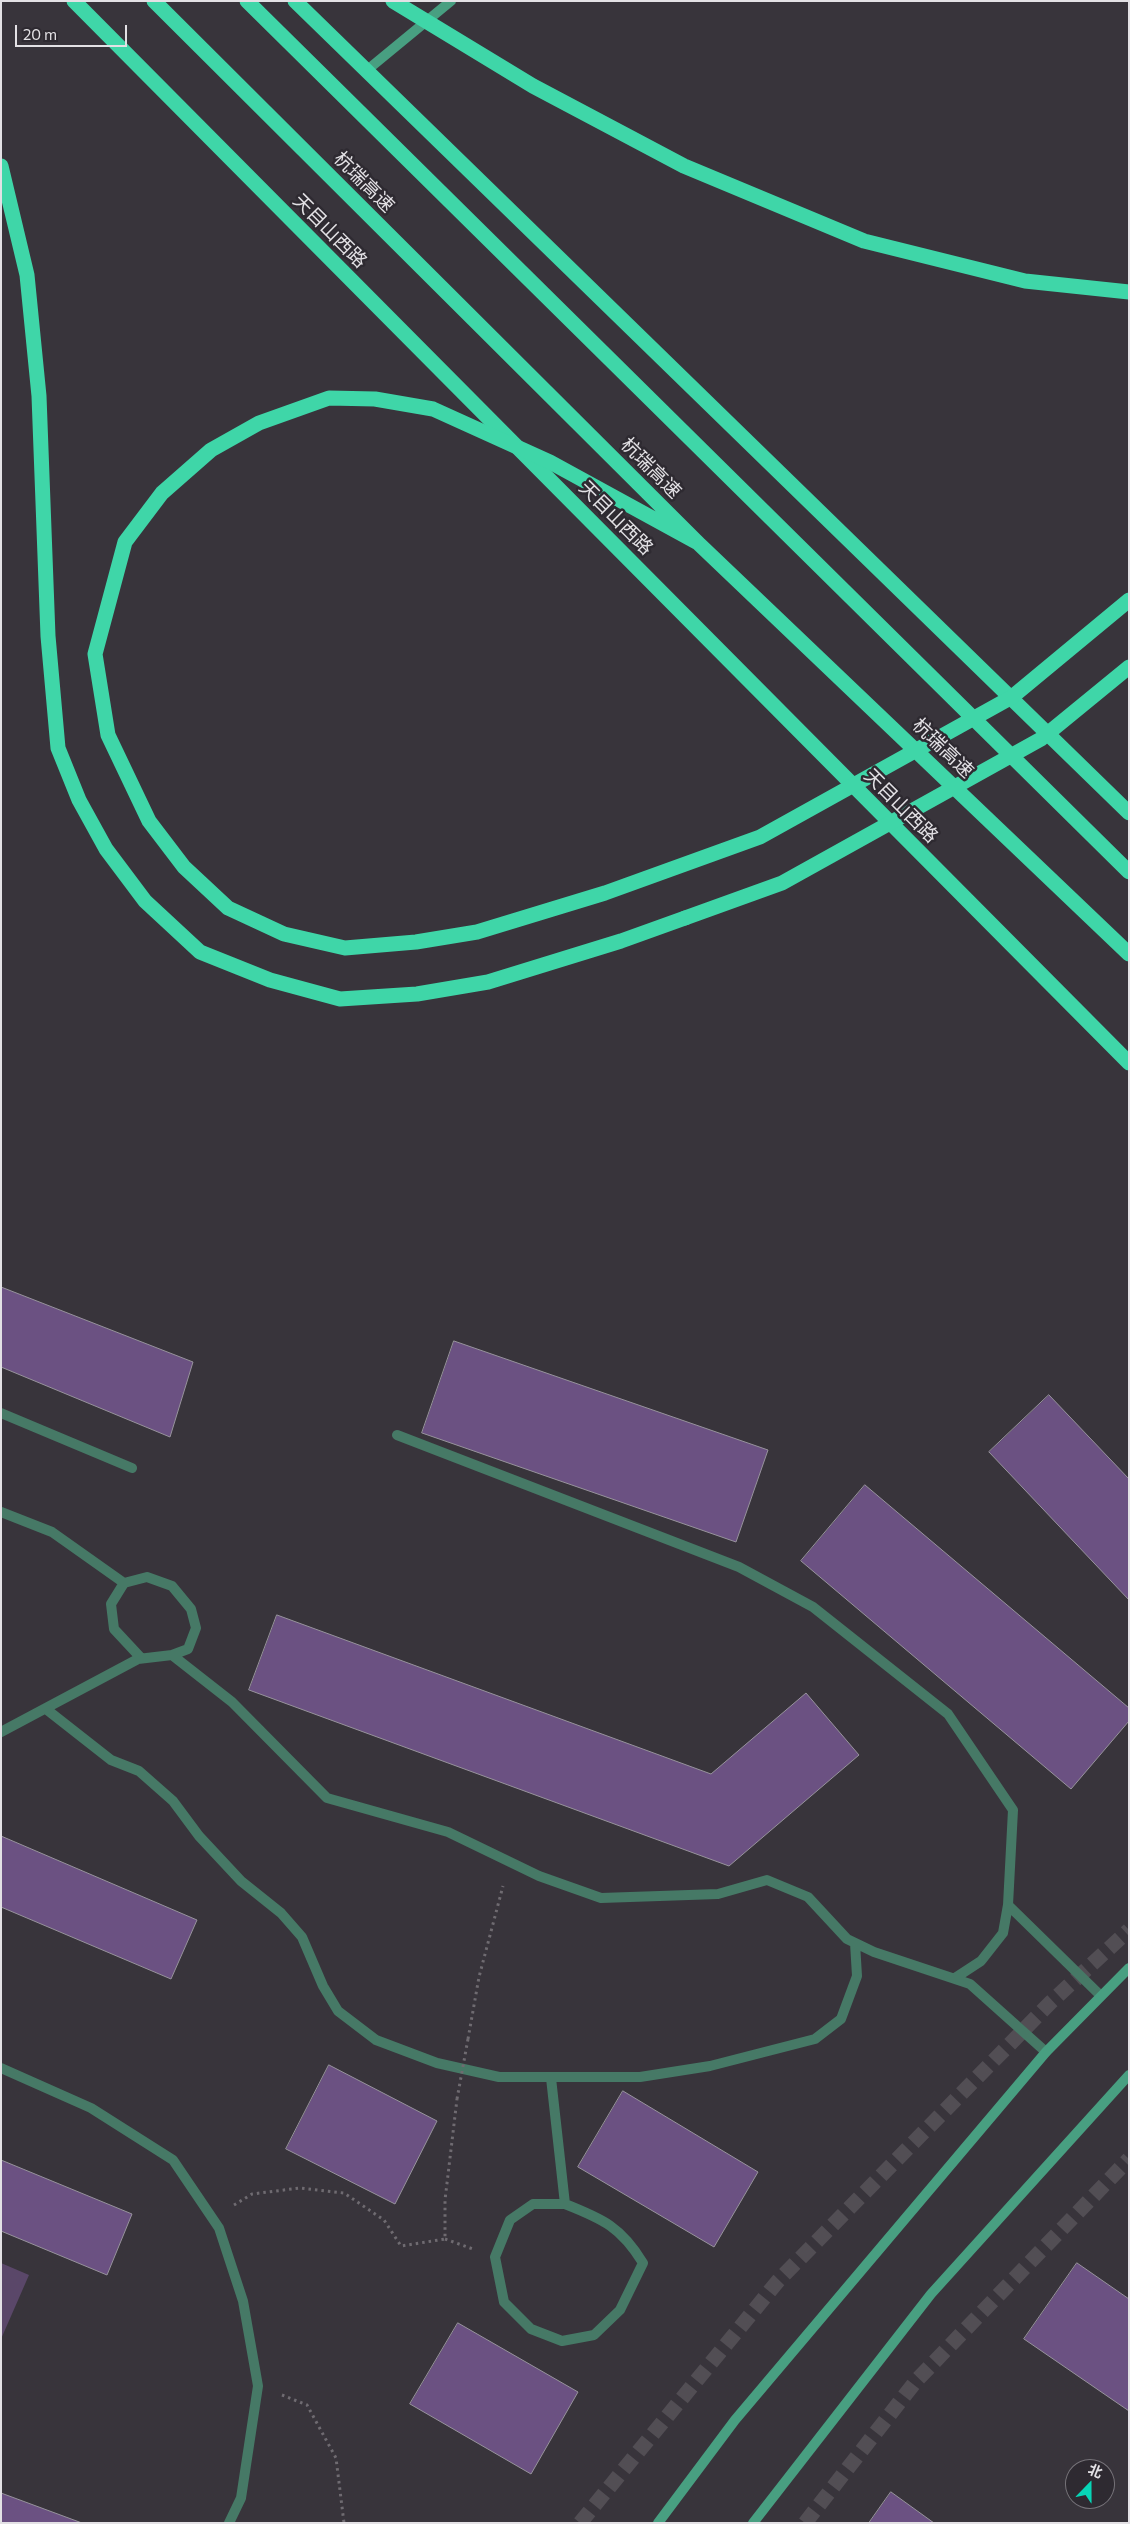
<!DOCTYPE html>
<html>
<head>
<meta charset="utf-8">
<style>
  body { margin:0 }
  #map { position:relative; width:1130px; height:2524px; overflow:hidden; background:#38343b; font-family:Commissioner,"Noto Sans SC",sans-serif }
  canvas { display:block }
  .frame { position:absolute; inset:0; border:2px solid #e3e1e5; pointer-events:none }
  .north { position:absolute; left:1065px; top:2459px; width:50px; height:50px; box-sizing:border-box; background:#2e2a31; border:1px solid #767379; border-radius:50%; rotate:22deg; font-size:14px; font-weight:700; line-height:20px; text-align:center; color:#e3e1e5 }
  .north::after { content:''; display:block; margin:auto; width:18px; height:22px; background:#07d5b6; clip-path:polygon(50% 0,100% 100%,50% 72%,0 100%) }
  .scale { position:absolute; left:15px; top:25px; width:112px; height:22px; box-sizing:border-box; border:2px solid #e3e1e5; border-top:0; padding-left:6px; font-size:15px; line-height:18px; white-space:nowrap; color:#e3e1e5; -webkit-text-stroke:4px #2e2a31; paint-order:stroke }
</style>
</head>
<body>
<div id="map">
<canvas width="1130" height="2524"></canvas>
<div class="frame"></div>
<div class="north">北</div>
<div class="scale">20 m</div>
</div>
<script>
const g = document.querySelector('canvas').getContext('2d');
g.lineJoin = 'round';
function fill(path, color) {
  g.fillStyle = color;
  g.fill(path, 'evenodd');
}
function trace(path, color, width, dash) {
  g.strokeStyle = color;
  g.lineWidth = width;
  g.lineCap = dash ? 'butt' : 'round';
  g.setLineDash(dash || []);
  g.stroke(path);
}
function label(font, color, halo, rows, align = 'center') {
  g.font = font + ' Commissioner,"Noto Sans SC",sans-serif';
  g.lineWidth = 5;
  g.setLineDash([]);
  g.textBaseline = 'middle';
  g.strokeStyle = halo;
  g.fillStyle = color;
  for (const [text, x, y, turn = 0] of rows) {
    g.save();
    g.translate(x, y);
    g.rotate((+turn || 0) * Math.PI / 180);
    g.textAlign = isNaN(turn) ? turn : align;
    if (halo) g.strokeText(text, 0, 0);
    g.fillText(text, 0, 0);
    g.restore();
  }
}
fill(new Path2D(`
  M1,2263L29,2275L1,2339Z`), '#5a4769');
const building = new Path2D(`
  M1,1287L193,1362L170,1437L1,1367Z
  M454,1341L768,1450L736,1542L422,1433Z
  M1049,1395L1129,1479V1600L989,1452Z
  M865,1485L1129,1708V1721L1071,1789L801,1561Z
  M277,1615L711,1774L806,1693L859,1755L729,1866L249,1690Z
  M1,1836L197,1920L171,1979L1,1907Z
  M329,2065L437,2121L395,2204L286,2149Z
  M623,2091L758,2172L714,2247L578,2167Z
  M1,2160L132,2214L107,2275L1,2231Z
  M1077,2263L1129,2299V2411L1024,2339Z
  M458,2323L578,2392L531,2474L410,2404Z
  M891,2492L934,2523H869Z
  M1,2493L82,2523H1Z`);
fill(building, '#6b5182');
trace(building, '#97939c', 1);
trace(new Path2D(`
  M580,2523L778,2281L1051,2002L1129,1930
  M805,2523L916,2381L1129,2159`), '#524e54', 15, [15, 8]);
trace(new Path2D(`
  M468,2039L479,1977L503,1886
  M234,2205L252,2194L300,2188L344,2193L384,2220L401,2246L445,2239V2200L457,2099
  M445,2239L473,2249
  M282,2395L307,2405L336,2458L344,2523`), '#6f6b71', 3, [2.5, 4]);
trace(new Path2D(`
  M1,1413L132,1468
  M397,1435L739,1567L813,1607L948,1714L1013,1810L1008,1905L1100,1995
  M1,1512L52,1532L124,1583
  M141,1658L114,1629L111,1604L124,1583L147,1577L172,1586L191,1609L196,1628L188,1649L172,1655
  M46,1709L111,1760L139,1771L173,1801L199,1836L241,1881L281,1913L302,1937L323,1986L338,2011L376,2040L437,2063L499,2077H640L710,2066L815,2039L841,2019L857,1976L855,1943
  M1,1732L138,1659L172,1655L232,1702L327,1798L448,1832L539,1876L601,1898L718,1894L767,1880L808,1897L847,1939L874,1952L970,1984L1046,2052
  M955,1978L981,1961L1003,1933L1008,1905
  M1,2068L91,2108L173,2160L219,2228L243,2301L258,2386L241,2498L229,2523
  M551,2078L565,2204H533L510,2220L495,2257L504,2302L531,2329L562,2341L594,2335L620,2310L643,2263C621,2227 603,2219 565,2204`), '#467966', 10);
trace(new Path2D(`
  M366,71L451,1
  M658,2523L735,2420L1046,2052L1129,1968
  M753,2523L931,2294L1129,2075`), '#489f81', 10);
trace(new Path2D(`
  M74,1L1129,1063
  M295,1L1129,813
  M1,166L27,275L39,396L48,636L58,748L79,800L106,849L145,901L200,952L270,980L340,999L417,994L488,982L621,941L685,918`), '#3fd6a8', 15);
trace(new Path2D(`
  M457,2099L468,2039`), '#6f6b71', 3, [2.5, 4]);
trace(new Path2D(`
  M154,1L698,543L1129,954
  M247,1L1129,872
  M393,1L533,86L684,166L864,241L1025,281L1129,292
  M698,543L550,462L433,409L375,399L329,398L259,423L211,450L162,493L125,542L95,654L108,735L149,821L184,867L228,908L284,934L345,948L416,942L477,932L605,893L760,837L1012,697L1129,600
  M685,918L782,883L1041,739L1129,667`), '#3fd6a8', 15);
label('19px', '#e3e1e5', '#2e2a31', [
  ["杭瑞高速",364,182,45],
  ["天目山西路",330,231,45],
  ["杭瑞高速",651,468,45],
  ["天目山西路",616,518,45],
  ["杭瑞高速",943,748,44],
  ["天目山西路",901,806,45]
]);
</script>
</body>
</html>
